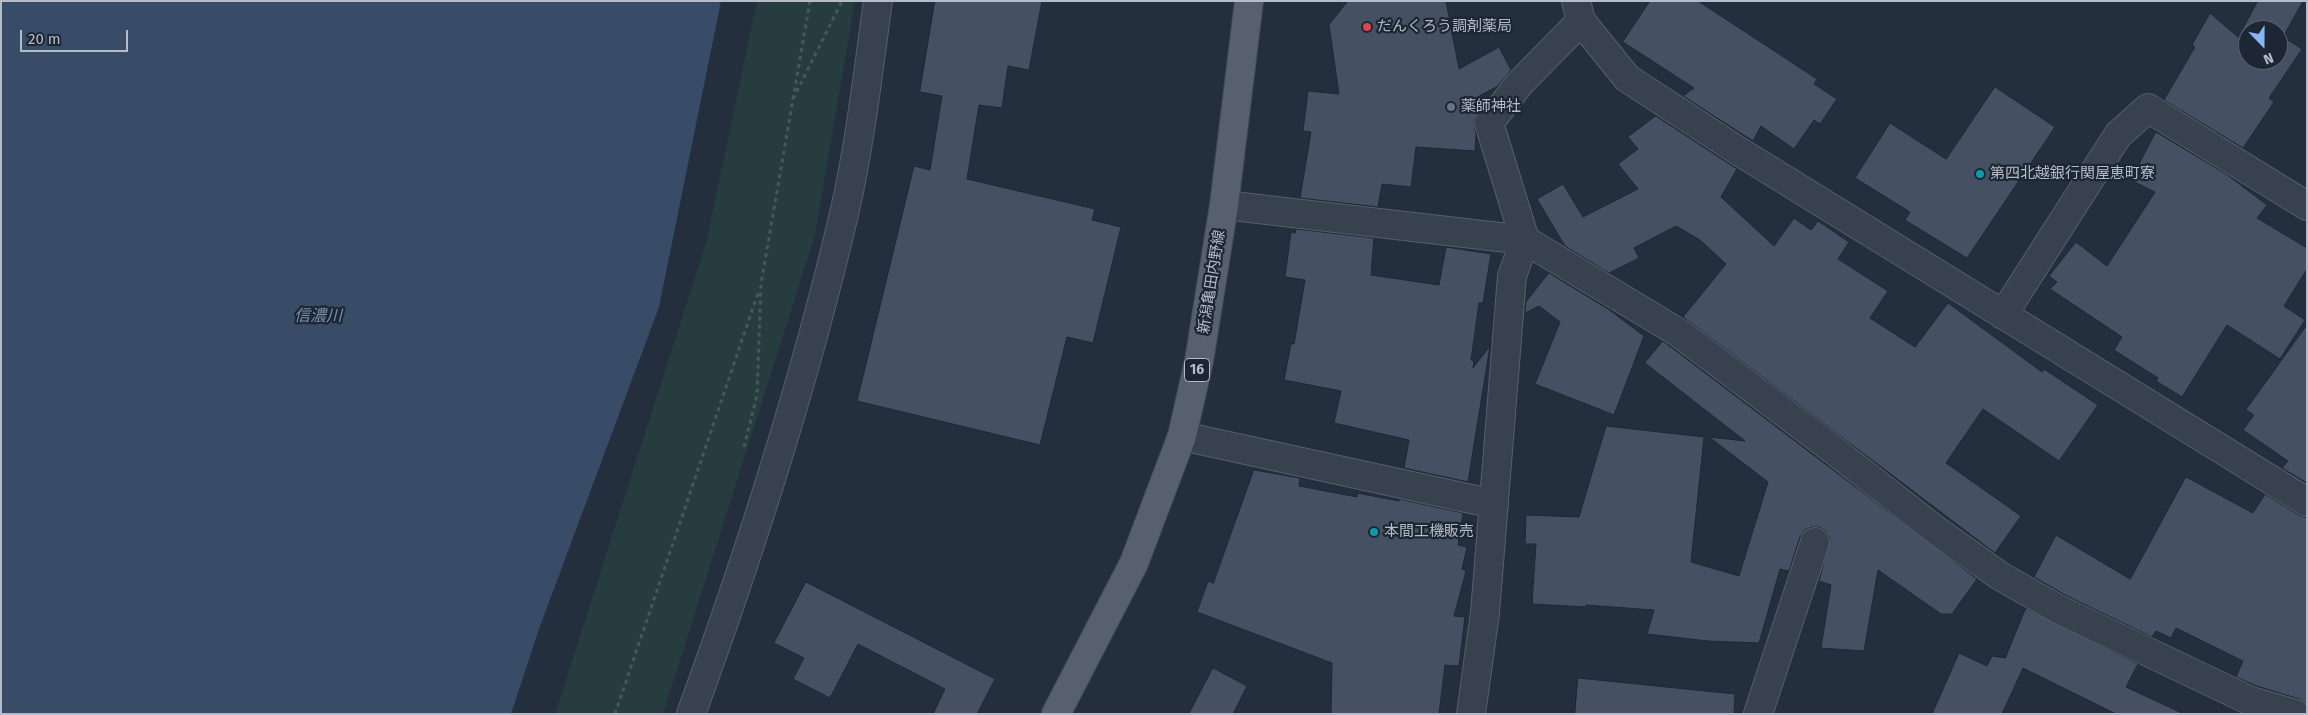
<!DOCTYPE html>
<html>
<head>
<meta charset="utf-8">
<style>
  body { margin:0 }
  #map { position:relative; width:2308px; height:715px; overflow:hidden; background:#242f3e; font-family:"Fira Sans",sans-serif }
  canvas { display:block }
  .frame { position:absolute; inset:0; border:2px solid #b4bcc9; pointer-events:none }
  .north { position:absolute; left:2238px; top:20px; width:50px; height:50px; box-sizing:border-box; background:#1d2633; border:1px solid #59626f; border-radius:50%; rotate:158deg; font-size:14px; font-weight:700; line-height:20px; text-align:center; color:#b4bcc9 }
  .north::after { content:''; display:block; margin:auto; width:18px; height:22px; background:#8ab4f8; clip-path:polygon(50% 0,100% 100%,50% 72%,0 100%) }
  .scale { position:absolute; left:20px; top:30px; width:108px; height:22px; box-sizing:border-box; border:2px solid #b4bcc9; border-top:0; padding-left:6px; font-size:15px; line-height:18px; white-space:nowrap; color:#b4bcc9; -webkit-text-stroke:4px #1d2633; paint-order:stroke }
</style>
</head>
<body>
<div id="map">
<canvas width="2308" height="715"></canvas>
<div class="frame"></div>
<div class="north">N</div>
<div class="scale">20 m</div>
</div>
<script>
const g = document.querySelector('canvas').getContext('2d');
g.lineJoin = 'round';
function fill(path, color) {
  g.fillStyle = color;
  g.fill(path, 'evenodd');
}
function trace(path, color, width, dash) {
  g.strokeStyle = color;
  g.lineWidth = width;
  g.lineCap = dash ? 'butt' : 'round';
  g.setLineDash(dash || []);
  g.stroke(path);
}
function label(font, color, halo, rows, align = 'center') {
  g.font = font + ' "Fira Sans","Noto Sans JP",sans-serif';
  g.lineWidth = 4.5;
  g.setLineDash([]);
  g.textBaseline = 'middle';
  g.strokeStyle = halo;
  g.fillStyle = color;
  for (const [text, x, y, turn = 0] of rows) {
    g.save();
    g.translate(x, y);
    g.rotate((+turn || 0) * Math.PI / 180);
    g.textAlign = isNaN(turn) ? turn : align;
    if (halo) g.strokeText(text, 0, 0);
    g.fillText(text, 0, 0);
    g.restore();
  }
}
fill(new Path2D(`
  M757,1H855L815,235L663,714H555L706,243Z`), '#263c3f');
fill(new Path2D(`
  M1,1H721L659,307L539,629L511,714H1Z`), '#394c67');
const building = new Path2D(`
  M935,1H1042L1029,70L1008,66L1002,108L979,105L967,179L1095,209L1092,220L1121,227L1093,343L1067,337L1040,445L857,401L914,166L930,170L942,96L920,92Z
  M1348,1H1446L1459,69L1499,47L1511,70L1498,86L1479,96L1478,112L1474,121L1476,135L1475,151L1416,147L1411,187L1382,184L1378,207L1300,198L1311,132L1303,131L1308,91L1339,94L1329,25Z
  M1650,1H1698L1817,79L1814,84L1837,99L1820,124L1814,120L1794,149L1761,126L1753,141L1683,96L1694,88L1623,42Z
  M2258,1H2303L2283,37L2302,49L2269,98L2274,102L2243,148L2164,100L2195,47L2192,45L2210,13L2238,37ZM2248,30H2278V60H2248Z
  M1995,87L2055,127L1967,258L1905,220L1910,212L1855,178L1890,123L1946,159Z
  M1656,116L1737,169L1721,197L1774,246L1794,218L1811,230L1818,221L1849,242L1838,259L1888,291L1870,318L1915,347L1948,303L2042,372L2044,369L2098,405L2059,461L1983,409L1946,463L2021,516L1995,553L1683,317L1726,264L1700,240L1676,226L1634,248L1639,258L1609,273L1565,246L1537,199L1563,184L1583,217L1638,189L1618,164L1638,149L1628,137Z
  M2156,132L2226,174L2267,205L2257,218L2307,248V269L2284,306L2305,320L2280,359L2227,325L2182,397L2156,381L2158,378L2114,350L2122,337L2050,289L2057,282L2049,276L2076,242L2107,266L2155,192L2131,180Z
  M1296,229L1374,238L1371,275L1439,285L1446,247L1491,254L1483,303H1479L1471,360L1474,361L1473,368L1490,346L1468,482L1404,468L1409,440L1334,423L1341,391L1284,380L1291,344H1294L1305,280L1285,277L1291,232L1295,233Z
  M1549,273L1608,309L1644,336L1614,415L1535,384L1560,322L1539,306L1525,313L1526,302Z
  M2307,325V483L2282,468L2288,461L2243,430L2254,415L2246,410Z
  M1663,341L1977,579L1952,614H1941L1878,570L1864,651L1821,648L1831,585L1819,581L1830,539L1826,531L1819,527H1812L1805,530L1800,537L1789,571L1780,569L1759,643L1708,641L1647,634L1654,610L1586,605V607L1532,604L1536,544H1525L1526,515L1579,517L1606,426L1704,437L1691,562L1739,576L1768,482L1709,437L1745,441L1645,363Z
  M1254,470L1300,478L1299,486L1357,497V493L1399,501V499L1463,513L1458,545L1467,547L1462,569L1466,571L1454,616L1465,617L1459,666L1445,665L1439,714H1331L1332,663L1197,612L1208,581L1213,583Z
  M2186,477L2253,513L2265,494L2299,515L2307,518V704L2299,699L2257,686L2236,677L2243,661L2176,628L2171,638L2156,631L2152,637L2067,596L2034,577L2056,535L2130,579Z
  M806,582L995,679L977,714H933L945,689L858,644L830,698L793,679L804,658L774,643Z
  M2026,608L2138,664L2126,687L2184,714H2116L2023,668L2002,714H1932L1959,653L1987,666L1992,656L2005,658Z
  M1213,668L1247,686L1233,714H1189Z
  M1578,678L1735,694L1734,714H1575Z`);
fill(building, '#455162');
trace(building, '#1f2835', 1);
const minor = new Path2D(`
  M1576,1L1581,21L1627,78L1740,152L2307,502
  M1224,205L1525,240L1679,333L1831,448L1937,531L2000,576L2060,610L2251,701L2295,714
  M2003,315L2118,135L2148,108L2307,206
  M1182,436L1494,504
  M691,714C751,550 804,384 844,214C860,145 868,72 878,1
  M1471,714L1485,613L1512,276L1525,240L1489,123L1520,83L1581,21
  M1758,714L1815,542`);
const major = new Path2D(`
  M1056,714L1134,563L1182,436L1199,361L1224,205L1249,1`);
trace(minor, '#565f6c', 30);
trace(major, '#414a57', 30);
trace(new Path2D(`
  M793,99L842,1
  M744,447L757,395L761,284L810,1
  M615,714L759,290`), '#44595c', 3, [4, 4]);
trace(minor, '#38414e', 28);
trace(major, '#56606e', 28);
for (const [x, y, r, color] of [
  [1367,27,5,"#e0444e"],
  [1451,107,5,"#6b7280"],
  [1980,174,5,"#0f9aa8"],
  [1374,532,5,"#0f9aa8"]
]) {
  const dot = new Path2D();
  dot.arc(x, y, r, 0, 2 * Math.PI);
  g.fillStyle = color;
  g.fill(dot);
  trace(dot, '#1d2633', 2);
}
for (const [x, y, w] of [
  [1197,370,25]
]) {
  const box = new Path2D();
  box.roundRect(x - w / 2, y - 11.5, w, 23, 4);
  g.fillStyle = '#1d2633';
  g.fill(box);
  trace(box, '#b4bcc9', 1);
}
label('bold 14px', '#b4bcc9', null, [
  ["16",1197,370]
]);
label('15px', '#b4bcc9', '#1d2633', [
  ["だんくろう調剤薬局",1377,27],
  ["薬師神社",1461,107],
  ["第四北越銀行関屋恵町寮",1990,174],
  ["本間工機販売",1384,532]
], 'left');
label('15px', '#b4bcc9', '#1d2633', [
  ["新潟亀田内野線",1212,282,-81]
]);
label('italic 16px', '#7c92b1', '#1d2633', [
  ["信濃川",318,317]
]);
</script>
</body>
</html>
